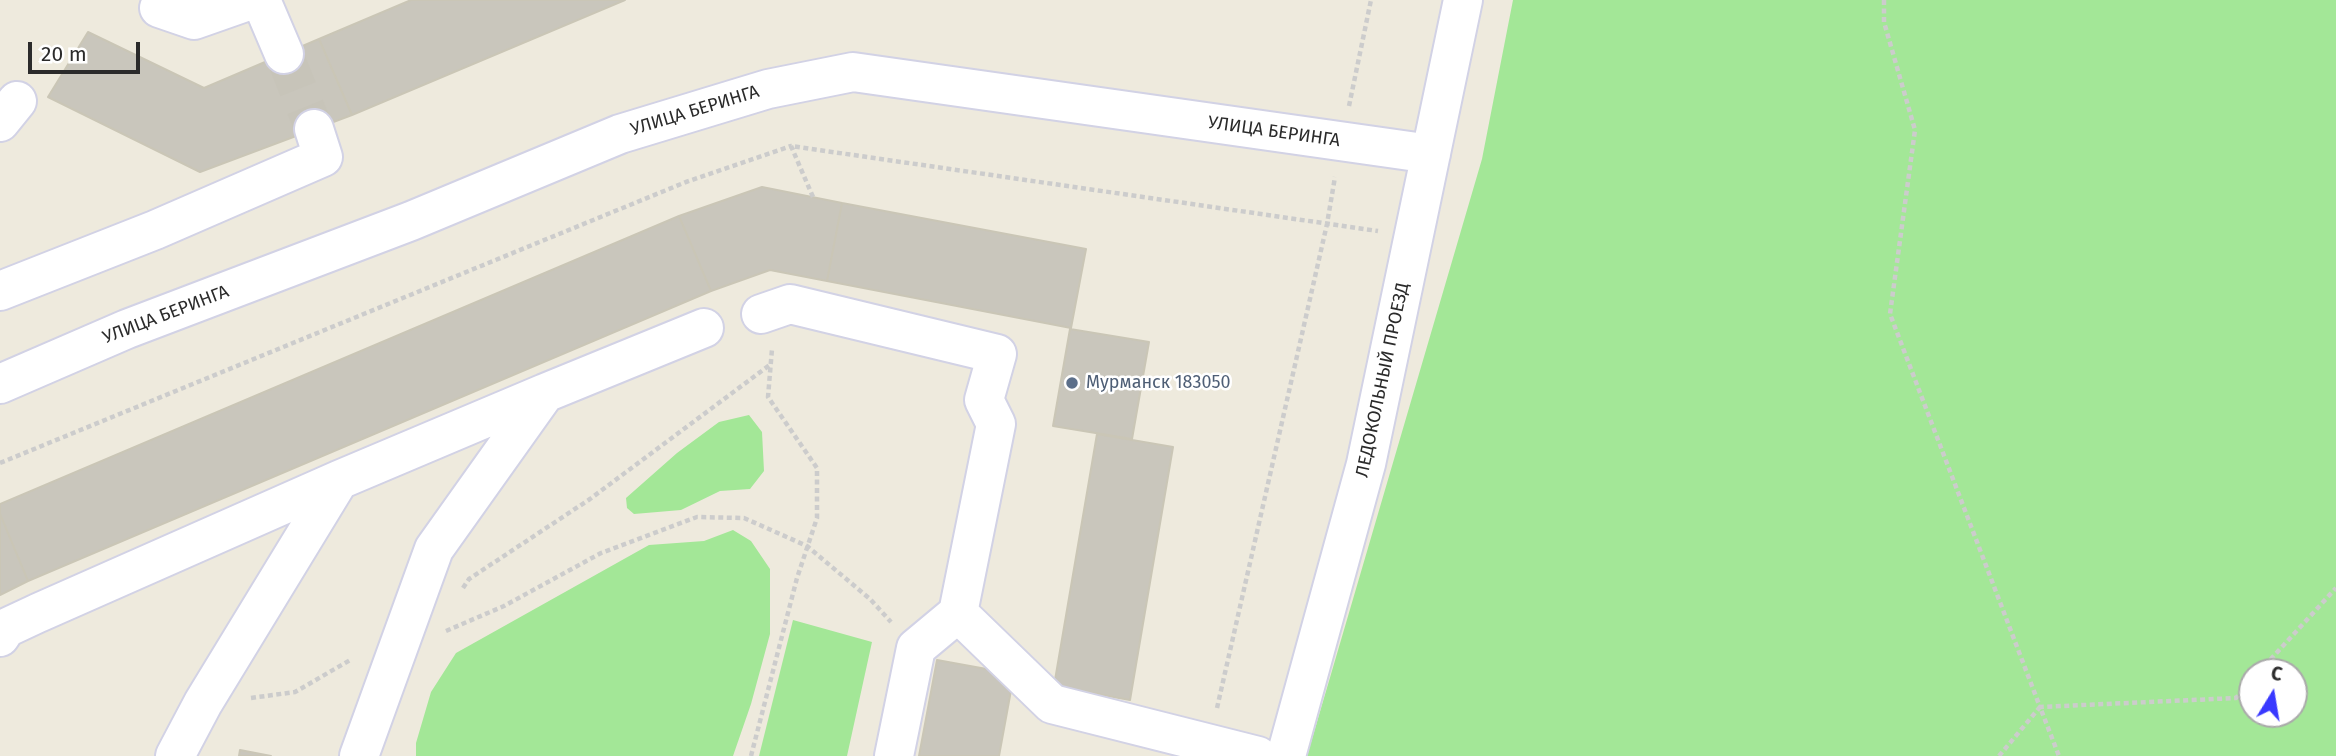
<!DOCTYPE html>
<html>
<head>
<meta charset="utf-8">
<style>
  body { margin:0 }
  #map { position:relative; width:2336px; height:756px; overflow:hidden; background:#eeeadd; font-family:"Fira Sans",sans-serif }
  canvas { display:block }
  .north { position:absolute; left:2238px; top:658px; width:70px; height:70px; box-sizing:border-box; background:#fff; border:2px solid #aaa; border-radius:50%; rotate:11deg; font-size:19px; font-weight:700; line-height:28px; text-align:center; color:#2b2b2b }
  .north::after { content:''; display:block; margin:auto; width:24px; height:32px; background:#3939ff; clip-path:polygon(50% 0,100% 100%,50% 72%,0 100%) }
  .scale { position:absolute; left:28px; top:42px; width:112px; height:32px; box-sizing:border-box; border:4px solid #2b2b2b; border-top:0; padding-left:9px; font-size:21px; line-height:24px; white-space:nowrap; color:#2b2b2b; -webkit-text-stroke:5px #fff; paint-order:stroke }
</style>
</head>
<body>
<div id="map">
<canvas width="2336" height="756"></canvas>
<div class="north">С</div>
<div class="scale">20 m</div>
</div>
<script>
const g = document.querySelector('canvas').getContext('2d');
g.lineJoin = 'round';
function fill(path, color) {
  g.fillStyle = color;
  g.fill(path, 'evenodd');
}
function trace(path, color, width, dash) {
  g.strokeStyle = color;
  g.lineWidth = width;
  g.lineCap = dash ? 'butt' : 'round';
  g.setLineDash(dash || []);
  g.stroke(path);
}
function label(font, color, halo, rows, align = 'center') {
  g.font = font + ' "Fira Sans",sans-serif';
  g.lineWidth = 5;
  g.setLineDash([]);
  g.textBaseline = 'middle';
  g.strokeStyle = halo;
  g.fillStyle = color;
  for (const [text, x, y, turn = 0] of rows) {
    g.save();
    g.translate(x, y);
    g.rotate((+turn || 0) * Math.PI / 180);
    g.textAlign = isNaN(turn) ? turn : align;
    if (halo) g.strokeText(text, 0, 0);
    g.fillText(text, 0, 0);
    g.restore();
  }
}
fill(new Path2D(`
  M1513,0H2336V756H1307L1482,159ZM2252,672H2294V714H2252Z
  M749,415L762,432L764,471L750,489L720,491L681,510L634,514L627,508L626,498L677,453L719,422Z
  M733,530L751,541L770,569V634L751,704L733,756H416V743L431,692L456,653L649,545L704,541Z
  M793,620L872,642L847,756H759Z`), '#a3e797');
const building = new Path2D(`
  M411,0H625L352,115L319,39Z
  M88,32L204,88L319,39L352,115L200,172L48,97Z
  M762,187L842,203L827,281L770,270L711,291L679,216Z
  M842,203L1086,249L1071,328L827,281Z
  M679,216L711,291L28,581L0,514V504Z
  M1070,329L1149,342L1132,439L1053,426Z
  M1097,434L1173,447L1130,700L1054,686Z
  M0,514L28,581L0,595Z
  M937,660L1014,674L999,756H919Z
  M240,750L271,756H239Z`);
fill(building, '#c9c6bc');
trace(building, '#cac6b6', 2);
trace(new Path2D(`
  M284,54L314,129`), '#c7c4b9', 38, [38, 19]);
const minor = new Path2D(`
  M261,0L284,54
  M159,8L194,20L251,0
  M0,122L17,101
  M0,291L155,230L323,157L314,129
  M761,314L790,304L997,354L984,400L996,424L958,613
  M0,384L127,329L411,221L620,134L768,89L853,72L1431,154
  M545,393L704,328
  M0,637L6,628L38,613L339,480L545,393L434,549L359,756
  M175,756L203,703L339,480
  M894,756L916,648L958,613L1052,704L1258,756
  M1286,756L1366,464L1463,0`);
trace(minor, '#d2d2e5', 42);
trace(new Path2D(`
  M1884,0V22L1915,130L1890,314L2040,707L2236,698L2252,680
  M1349,106L1371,0
  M813,197L791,146L1378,231
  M0,463L686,182L791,146
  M463,588L469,579L590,499L771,364
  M446,631L504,606L601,553L697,517L744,518L807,546L870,599L891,622
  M2259,672L2336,588
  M251,698L295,692L352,659
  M1217,708L1327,224L1335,177
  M751,756L797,578L817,518V468L768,397L772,349
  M1999,756L2040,707L2059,756`), '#ccc', 4.5, [5, 3.5]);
trace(minor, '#fff', 38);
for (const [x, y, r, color] of [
  [1072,383,7,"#5c6f8a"]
]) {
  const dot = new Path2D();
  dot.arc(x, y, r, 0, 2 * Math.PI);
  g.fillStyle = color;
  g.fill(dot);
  trace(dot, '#fff', 2.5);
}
label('18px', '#2b2b2b', '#fff', [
  ["УЛИЦА БЕРИНГА",695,111,-17],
  ["УЛИЦА БЕРИНГА",1274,132,8],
  ["УЛИЦА БЕРИНГА",166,315,-21],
  ["ЛЕДОКОЛЬНЫЙ ПРОЕЗД",1383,380,-78]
]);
label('18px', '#4e5e75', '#fff', [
  ["Мурманск 183050",1086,383]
], 'left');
</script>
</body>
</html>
